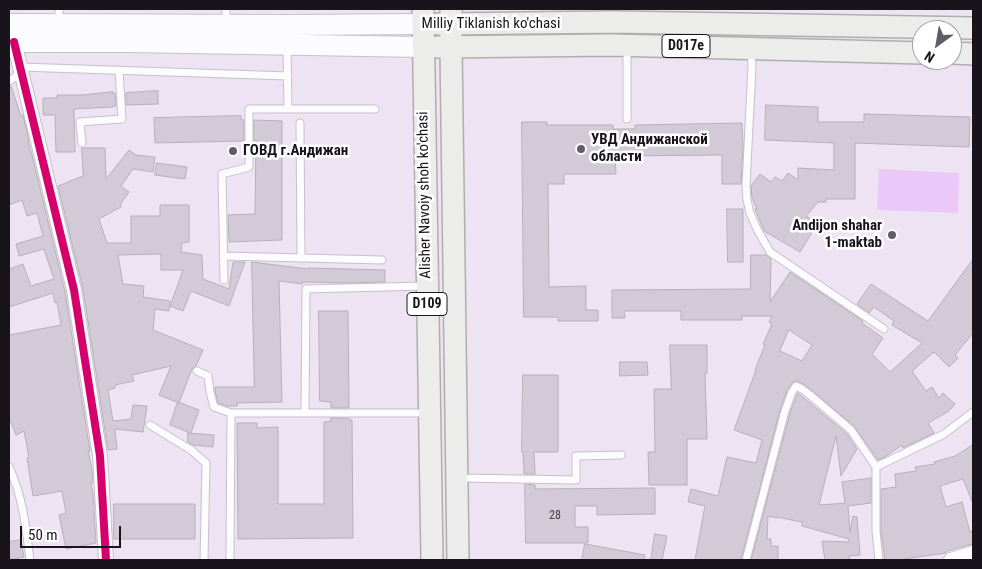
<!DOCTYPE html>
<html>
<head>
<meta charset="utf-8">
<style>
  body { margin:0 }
  #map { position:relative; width:982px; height:569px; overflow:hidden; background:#ede3f2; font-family:"Roboto Condensed",sans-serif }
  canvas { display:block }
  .frame { position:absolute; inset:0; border:10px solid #19131c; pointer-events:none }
  .north { position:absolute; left:912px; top:20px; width:50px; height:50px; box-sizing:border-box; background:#fff; border:1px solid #a3a1a4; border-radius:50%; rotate:212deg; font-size:14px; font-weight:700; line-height:20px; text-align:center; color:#19131c }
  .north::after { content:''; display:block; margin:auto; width:18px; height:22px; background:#635c67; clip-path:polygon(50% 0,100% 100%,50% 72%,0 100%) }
  .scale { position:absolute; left:20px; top:526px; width:101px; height:22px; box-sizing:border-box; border:2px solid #19131c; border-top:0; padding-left:6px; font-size:15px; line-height:18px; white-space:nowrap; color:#19131c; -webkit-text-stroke:4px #fff; paint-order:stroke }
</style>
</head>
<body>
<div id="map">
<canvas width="982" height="569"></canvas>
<div class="frame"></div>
<div class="north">N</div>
<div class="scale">50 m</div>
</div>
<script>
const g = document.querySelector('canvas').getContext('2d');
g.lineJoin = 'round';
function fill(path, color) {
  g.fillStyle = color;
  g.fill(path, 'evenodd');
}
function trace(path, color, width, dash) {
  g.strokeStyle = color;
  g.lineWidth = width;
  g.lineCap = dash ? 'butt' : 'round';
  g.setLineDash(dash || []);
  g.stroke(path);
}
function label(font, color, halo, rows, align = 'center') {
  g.font = font + ' "Roboto Condensed",sans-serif';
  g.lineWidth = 5;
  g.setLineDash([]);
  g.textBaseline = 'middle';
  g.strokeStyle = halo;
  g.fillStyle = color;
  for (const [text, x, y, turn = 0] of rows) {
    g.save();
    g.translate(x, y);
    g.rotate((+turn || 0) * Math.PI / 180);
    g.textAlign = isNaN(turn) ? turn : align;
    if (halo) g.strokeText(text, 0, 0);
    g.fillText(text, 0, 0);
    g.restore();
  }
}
fill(new Path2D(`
  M879,169L959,173L958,213L877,210Z`), '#eac9f9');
const building = new Path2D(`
  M9,86H11L21,116L23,115L29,141H28L32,155L65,292L90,451H88L92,470L93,483H91L93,494L96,543L66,549L59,515L66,513L62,491L33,496L27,458L29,457L24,431L16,435L9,417V335L61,325L57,302L55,303L53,293L9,307V269L23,264L31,286L54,279L44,249L19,256L16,244L43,236L37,213L27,216L22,200L9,205Z
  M158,91V104L126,105V93Z
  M113,92V94L115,93L116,106H113V107L74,109L75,152H56L55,115H43V98H57V95H82Z
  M766,105L818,107V122H864V114L970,117L969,147L855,143V199H826V202H818L806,216L818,223L800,252L764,231L755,209H757L752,198L751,186L760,174L771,182L775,177L782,181L788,173L798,180V168L834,170V143L765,140Z
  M241,116V120H244V141L155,143L154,118Z
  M254,120L282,121V240L229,242L228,215L255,214L256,140L254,141Z
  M522,122H547V125H613V129H635V125L742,123L743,146L741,184H722V155L615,156L616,174H564V184H548L549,287L586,286V310H598V321H558V317H524Z
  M82,148H105L106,179L129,150L136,155L155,157L153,172L133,169L121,186L129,192L120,205L121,207L99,219L107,243H131V216H160V205H189V242L182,243L181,252L202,255L203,279L229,289L233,262H245L229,306L191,291L183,311L170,306L183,270H161V254L118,255L123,284L144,286L143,297L170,301L169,311L155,309L153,330L203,350L196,366L192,369L179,403L159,395L171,366L132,375L134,381L115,385V388L108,390L113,421L131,419L133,405L147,406L143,432L115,429L117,449L108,450L83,289L58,186L83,176Z
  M157,163L187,167L185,179L155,175Z
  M727,209H743V262H728Z
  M751,255H766L771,259L770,302L790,272L863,321L862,323L883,338L872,354L890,372L922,343L892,325L894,321L874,307L869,313L857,304L871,284L928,321L973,259V333L955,355L958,358L949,367L934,352L912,371L926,391L932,387L939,398L943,393L955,404L949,411L928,423L934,433L903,448L902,445L885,457L878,460L854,426L805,385L798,381L793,382L787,390L780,410L741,560H695L705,506L688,502L691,489L718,496L727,457L756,463L762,440L734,430L756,370H755L765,345L763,344L772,324L769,322L772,316H742V320H681V311H624L625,318H612V290L750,289ZM789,330L812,345L802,361L780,351Z
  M252,262L308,269V268L385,270V282L343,283L302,282V284L279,281L282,402L237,403V406H227L218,403L215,391V387H254Z
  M319,311H348L349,408H331V402L320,401Z
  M670,345H707V373H705L707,439H687V485H649L648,452H655L654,389H671Z
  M620,362H647L648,375L620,376Z
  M523,375H558V452H534L535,474H524L523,452H522Z
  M798,393L847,434L857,449L841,476L836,436L819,505L845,503L842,482L871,478V503L848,506L850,532L853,516L857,517L860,555L849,556L850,560H825L822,541L849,542V539L802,526V522L777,517V518L768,516L767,539H771V546H778V560H751L790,413Z
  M178,402L199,410L191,433L170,425Z
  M331,418H349V420H352L353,538L238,539L237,423H257V428L278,427V504H324V422L331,421Z
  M188,433L214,435L213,447L193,445L188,442Z
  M973,445V504L963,479L940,486L946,507L962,502L970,532L973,531V544L947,551L946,553L904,559V560H885L881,531V489L896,487L895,474L916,471L915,467L935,464L934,462L955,456Z
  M525,484L535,485V489L655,488V514L597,515V506H575V527H588V543H526Z
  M114,504H195V539H114Z
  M655,534L667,536L662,560H651Z
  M21,540L24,557L9,560V542Z
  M585,544L645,555L644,560H582Z`);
fill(building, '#d2cad6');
trace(building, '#b7afba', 1);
const service = new Path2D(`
  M226,9V22
  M59,23V9
  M627,48V119
  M751,51L752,67L746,185L747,200L750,213L757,229L770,252L884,329
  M20,67L288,76
  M9,81L21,73
  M288,109H375
  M300,123L301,258
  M82,143L80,122L122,119L119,70
  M223,256L382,260
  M224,280L222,174L249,167V109H288L287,48
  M197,371L208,376L210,392L214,407L231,413L230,560
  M231,413H426
  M305,413L306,289L424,286
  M150,425L191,450L206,463L204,560
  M9,467C23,497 26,528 30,560
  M460,478L576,480V456L621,455
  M746,560L785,411L792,392L796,386L802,389L810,395L851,430L876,467
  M879,560L876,531V467L944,434L973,412`);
const minor = new Path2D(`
  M14,42L74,290L100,456L106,560
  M951,560L973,553`);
const secondary = new Path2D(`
  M9,24L288,25L423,24
  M9,42H129L423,47`);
const primary = new Path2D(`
  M423,9L432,560
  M451,9V47L458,560
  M438,24L615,22L973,28
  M438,47L612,45L922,53
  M952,53L973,54`);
trace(service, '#c8c0cb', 9);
trace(minor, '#c8c0cb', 16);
trace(secondary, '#c8c0cb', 22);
trace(primary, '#aeaead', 24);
trace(service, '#fcfbfd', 7);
trace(minor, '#fcfbfd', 14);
trace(secondary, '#fcfbfd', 20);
trace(primary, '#ecedeb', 21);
trace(new Path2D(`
  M14,42L74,290L100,456L106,560`), '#d6006c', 8);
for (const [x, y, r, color] of [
  [581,149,5,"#635c67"],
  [233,151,5,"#635c67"],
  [892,235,5,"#635c67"]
]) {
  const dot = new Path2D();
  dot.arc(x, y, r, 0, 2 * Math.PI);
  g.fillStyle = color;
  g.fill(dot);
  trace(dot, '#fff', 2);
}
label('12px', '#47414a', null, [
  ["28",555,516]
]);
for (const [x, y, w] of [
  [686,46,48],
  [427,304,40]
]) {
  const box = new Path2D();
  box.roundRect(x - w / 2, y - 11.5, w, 23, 4);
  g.fillStyle = '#fff';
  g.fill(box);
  trace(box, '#19131c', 1);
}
label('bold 14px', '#19131c', null, [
  ["D017e",686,46],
  ["D109",427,304]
]);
label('15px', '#19131c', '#fff', [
  ["Milliy Tiklanish ko'chasi",491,24],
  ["Alisher Navoiy shoh ko'chasi",425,195,-91]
]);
label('bold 15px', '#19131c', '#fff', [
  ["УВД Андижанской",591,140],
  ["области",591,157],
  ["ГОВД г.Андижан",243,151],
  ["Andijon shahar",882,226,"right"],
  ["1-maktab",882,243,"right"]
], 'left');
</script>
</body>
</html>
